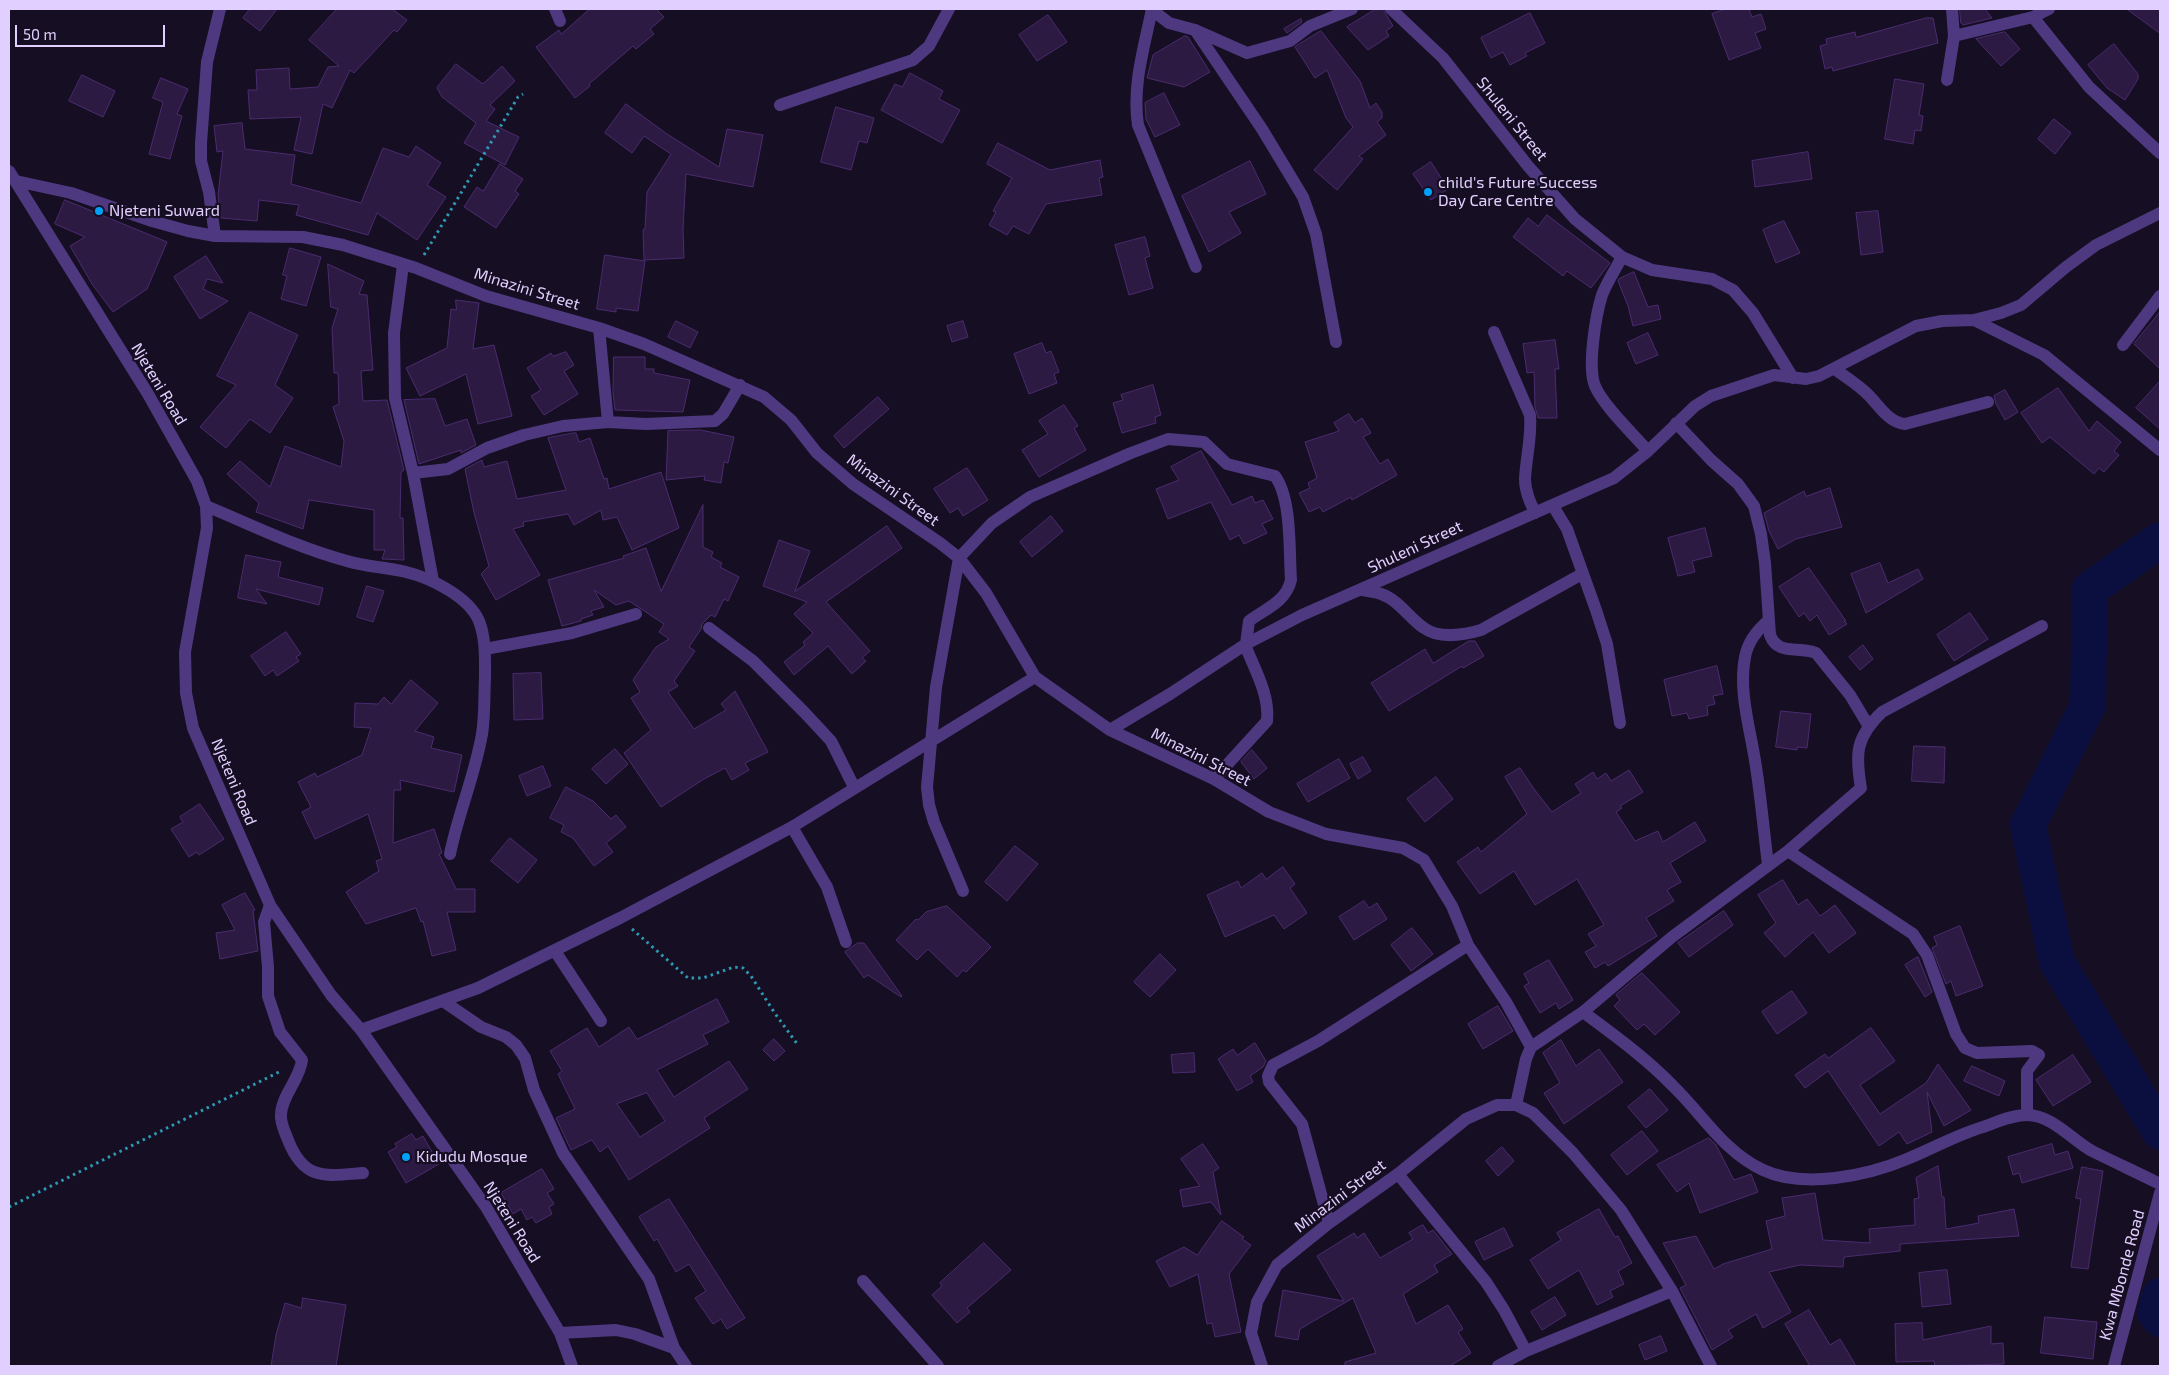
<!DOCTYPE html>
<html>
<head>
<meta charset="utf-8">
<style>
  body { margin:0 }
  #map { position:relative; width:2169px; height:1375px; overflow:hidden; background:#160e22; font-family:"Exo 2",sans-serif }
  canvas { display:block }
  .frame { position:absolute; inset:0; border:10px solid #e1cfff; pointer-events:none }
  .scale { position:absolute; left:15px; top:25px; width:150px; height:22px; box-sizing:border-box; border:2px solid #e1cfff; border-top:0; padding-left:6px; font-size:15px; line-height:18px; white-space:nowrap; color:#e1cfff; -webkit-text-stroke:4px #160e22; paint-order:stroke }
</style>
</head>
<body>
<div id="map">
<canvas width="2169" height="1375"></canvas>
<div class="frame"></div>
<div class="scale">50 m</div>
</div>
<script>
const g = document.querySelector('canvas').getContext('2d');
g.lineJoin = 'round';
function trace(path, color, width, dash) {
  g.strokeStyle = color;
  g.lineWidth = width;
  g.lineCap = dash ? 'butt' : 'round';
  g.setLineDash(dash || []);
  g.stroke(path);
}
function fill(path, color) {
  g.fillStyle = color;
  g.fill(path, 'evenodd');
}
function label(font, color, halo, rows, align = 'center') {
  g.font = font + ' "Exo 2",sans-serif';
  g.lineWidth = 4.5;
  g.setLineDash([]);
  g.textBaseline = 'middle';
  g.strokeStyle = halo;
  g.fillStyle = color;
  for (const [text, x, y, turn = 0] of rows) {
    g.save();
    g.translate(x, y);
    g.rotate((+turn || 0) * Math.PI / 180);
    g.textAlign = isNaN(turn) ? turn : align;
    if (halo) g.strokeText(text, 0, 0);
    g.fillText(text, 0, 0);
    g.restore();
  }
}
trace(new Path2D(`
  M2160,540L2090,589L2088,705L2028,825L2057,962L2160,1132
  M2160,1296L2155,1312L2160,1319`), '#0a0f3f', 36);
const building = new Path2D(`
  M250,9H277L260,31L243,18Z
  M337,9H392L407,20L397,32L394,30L354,73L350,70L332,108L323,104L312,154L294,150L301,117L250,119L248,90H257L256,70L289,68L290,89L318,87L328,67L339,66L309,40Z
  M590,9H656L664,17L650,29L654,34L636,49L633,46L589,84L590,86L575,98L536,47L559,30L561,34Z
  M1376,9H1383L1393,26L1386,31L1389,36L1368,50L1347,27Z
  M1726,9H1749L1752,17L1761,14L1766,29L1755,33L1761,48L1729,60L1712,14Z
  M1960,9H1985L1992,18L1963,25L1961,23Z
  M2127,9H2160V33Z
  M1530,13L1545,43L1525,53L1527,56L1510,65L1503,52L1491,58L1481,38Z
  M1048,15L1067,42L1037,61L1019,35Z
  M1926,18H1933L1938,43L1833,71L1832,67L1825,69L1820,46L1827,44L1826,39L1855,32L1856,37Z
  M1301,19L1302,22L1287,33L1284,29Z
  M1321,31L1360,81L1370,108L1376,103L1382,112V118L1377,122L1386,135L1359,156L1363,159L1337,190L1314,170L1353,127L1346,118L1327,70L1315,78L1295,47Z
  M2005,32L2020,49L2001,66L1976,39Z
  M1185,36L1188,37L1210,72L1184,87L1147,78L1153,55Z
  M2114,44L2138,74V79L2125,100L2107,88L2088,65Z
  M456,64L483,84L502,66L515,81L490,105L495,109L486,121L519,137L505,165L464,143L476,123L442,97L437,88Z
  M910,73L943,91L939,99L960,110L942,143L881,110L895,84L902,87Z
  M82,75L115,91L103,117L69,101Z
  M161,78L188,89L177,114L182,116L170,159L149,154L163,102L153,98Z
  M1895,79L1924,84L1919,115L1923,116L1921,131L1915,130L1913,144L1885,139Z
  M1164,93L1180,125L1155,137L1146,119L1145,103Z
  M626,104L667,134L719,167L727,129L763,135L753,187L686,174L683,229L684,258L644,260L643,230L645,229L647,192L671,154L644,136L632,153L605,133Z
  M836,107L874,118L867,143L859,141L851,170L821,162Z
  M2054,119L2071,133L2055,154L2038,139Z
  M242,123L245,149L295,155L291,184L361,203L383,148L409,157L416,146L441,163L427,185L446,197L417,240L377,213L368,235L296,215L299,205L259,200L257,221L221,218L218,195L223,151L217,152L214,126Z
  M998,143L1050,170L1100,160L1103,177L1099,178L1102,195L1046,204L1029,234L1013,226L1007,235L989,225L996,212L993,211L1012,178L987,164Z
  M1808,152L1812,179L1755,187L1752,161Z
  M1250,161L1266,194L1229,212L1241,233L1209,252L1182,196Z
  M1431,162L1448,189L1431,200L1413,174Z
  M500,164L523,179L515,191L519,194L496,228L464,207L477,187L483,191Z
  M65,200L167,242L147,289L113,312L92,284L70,246L85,237L55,224Z
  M1878,211L1883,252L1861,255L1856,213Z
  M1547,215L1610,263L1591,288L1567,271L1563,276L1513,237L1528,218L1538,226Z
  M1784,221L1800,253L1776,263L1763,230Z
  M1145,237L1150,256L1145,258L1153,288L1129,295L1115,245Z
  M290,248L321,257L306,306L281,299L287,276L283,275Z
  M605,255L645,261L638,311L616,308V312L597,309Z
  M206,256L223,283L207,279L203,289L228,301L200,319L174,277Z
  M328,264L364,281L359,294L367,295L373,370L361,371L363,401L387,400L404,470L401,472L400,518H403L404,560L382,559L385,550H374V510L309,500L303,529L256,512L259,503L227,474L240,461L270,487L285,446L341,467L344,441L333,407L339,404L338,373H334L332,328L338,309L331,307Z
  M1634,272L1648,307L1658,305L1661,319L1633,326L1628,306L1618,281L1619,279Z
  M456,300L479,303L473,349L494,345L512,416L478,424L466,374L420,396L406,368L447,348L451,309L456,310Z
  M250,312L298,335L275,385L293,398L270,433L250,419L226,448L200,427L236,385L217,376Z
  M2160,312V369L2134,344Z
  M676,321L698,332L690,348L668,337Z
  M963,321L968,337L952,342L947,326Z
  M1648,333L1658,355L1636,364L1627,343Z
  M1555,340L1559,369H1555L1557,418H1538L1535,407L1534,372L1527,373L1523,344Z
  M1042,343L1046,353L1051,351L1059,372L1054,374L1057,383L1029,394L1014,354Z
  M566,352L574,365L564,371L578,394L544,415L531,396L541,390L527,368L551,353L553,356Z
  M614,357H645V369H654V373L690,380L683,412L615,410L613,392Z
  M2160,381V429L2136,408Z
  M1153,385L1161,415L1155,417L1156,423L1122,433L1113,403L1123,400L1121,395Z
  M2058,388L2089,431L2097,421L2121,442L2114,451L2119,455L2104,472L2099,468L2094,474L2050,437L2042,443L2021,413Z
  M2005,390L2018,412L2005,420L1996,404L1994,396Z
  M878,397L889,409L844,448L834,436Z
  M435,399L445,426L467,419L476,445L461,453V450L419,464L404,400Z
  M1064,405L1078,426L1074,428L1086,450L1039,477L1022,450L1048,434L1039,421Z
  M1349,414L1355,423L1362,418L1371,433L1363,437L1380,464L1388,459L1397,475L1352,500L1351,497L1323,512L1320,507L1309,512L1299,493L1310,488L1308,483L1317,478L1305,442L1339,431L1334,423Z
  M701,430L734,437L728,463L724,462L721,483L704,480L705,476L666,480L668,431Z
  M576,433L579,442L590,438L604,479L607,478L609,489L661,472L679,528L632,550L617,517L603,520L601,510L574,525L568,514L523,522L524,526L513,529L540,575L496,600L481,574L489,566L474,513L465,469L482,460L484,467L507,461L517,499L566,490L548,438Z
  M1201,451L1232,505L1252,496L1255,503L1263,500L1273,519L1262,524L1267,533L1244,544L1239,535L1230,540L1211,502L1168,519L1156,489L1179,480L1171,467Z
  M967,468L988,500L963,516L958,508L950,513L934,489Z
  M1830,488L1842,527L1796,539L1778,549L1769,531L1764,513L1804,491L1806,496Z
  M703,505V547L713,552L711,557L722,563L720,567L739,577L728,601L724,599L715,617L711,615L702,624L701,629L689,647L695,651L674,681L678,686L668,692L694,729L726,710L721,704L735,691L768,752L745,763L749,770L732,780L725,768L704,779L661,807L624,753L651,730L631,698L640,692L633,680L656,647L669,639L659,632L664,624L629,601L616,605L594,590L604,607L591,611L593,615L581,619V621L562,626L548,580L624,558L623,556L646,548L661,591Z
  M1051,516L1063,531L1032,557L1020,542Z
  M887,526L902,548L826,602L870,651L862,658L866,661L852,674L828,646L794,675L784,662L805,645L803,642L813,633L794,614L807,602L763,586L779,540L810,551L795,591Z
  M1705,528L1712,556L1692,561L1695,572L1678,576L1668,538Z
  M246,555L281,562L278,577L323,588L319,605L256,589L267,604L238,598Z
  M1880,563L1888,583L1918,569L1923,579L1866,613L1851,574Z
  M1809,568L1846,621H1844L1847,624L1829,635L1817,615L1810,621L1804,613L1799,617L1779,587Z
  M367,586L384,591L373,622L357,617Z
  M1970,613L1988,639L1954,661L1937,635Z
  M286,632L301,654L296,657L299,661L277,676L273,670L265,676L251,656Z
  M1469,641H1475L1484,656L1463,668L1462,666L1389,711L1371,683L1425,649L1433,663Z
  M1863,645L1873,659L1860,670L1849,657Z
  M1717,666L1723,694L1713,696L1715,704L1707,706L1708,715L1689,719L1687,713L1672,716L1664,680Z
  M541,673L543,719L514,720L513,674Z
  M411,680L438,703L415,731L434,737L431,748L462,755L454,792L400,780L401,790H394L393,843L434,829L442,853L439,854L456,889H475V912H447L456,950L432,956L423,921L421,922L416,908L366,924L346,892L379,871L376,861L382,859L368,814L315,839L302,812L311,807L298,782L315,773L317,777L362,755L371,728L354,727L355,703L378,704L384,697L391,704Z
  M1781,711L1811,714L1807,748L1797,747V750L1776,747Z
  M1914,746L1945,747L1944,783L1912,781Z
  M615,749L628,764L606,784L592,769Z
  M1252,750L1267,768L1254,779L1241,762Z
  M1363,757L1371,771L1358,779L1350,764Z
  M1339,759L1350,778L1308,802L1297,784Z
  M543,766L551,786L527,796L519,776Z
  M1520,768L1534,789L1552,812L1581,793L1575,784L1593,772L1597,779L1606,773L1611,781L1629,770L1643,792L1620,806L1622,808L1616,812L1635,841L1658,831L1663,842L1695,822L1706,841L1670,863L1681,882L1667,890L1674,901L1646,918L1657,936L1608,966L1605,962L1595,968L1585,952L1596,946L1588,934L1604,925L1577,879L1535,905L1514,871L1480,894L1457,862L1478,847L1481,852L1527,814L1505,777Z
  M1436,777L1453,799L1425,822L1407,799Z
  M566,787L593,801L611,819L616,815L626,827L606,843L613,852L594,866L573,838L561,832L564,825L550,818Z
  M200,804L224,839L199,855L197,852L189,857L171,829L183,822L180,817Z
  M510,838L537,860L518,883L491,861Z
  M1015,846L1038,864L1007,901L985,882Z
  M1283,867L1295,884L1290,888L1307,913L1284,929L1274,915L1225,937L1207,895L1238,881L1241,888L1262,873L1266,879Z
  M1783,880L1798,905L1807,899L1820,916L1835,905L1856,933L1829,953L1813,932L1785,957L1764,933L1776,923L1758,895Z
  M245,893L255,910L253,911L258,951L220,959L216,933L235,930L222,905Z
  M1364,901L1369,908L1377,903L1387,919L1354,940L1339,917Z
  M947,906L991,947L966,972L963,970L957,977L928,949L917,960L896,940L916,919L918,920L926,912Z
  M1724,911L1733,925L1689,957L1678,943Z
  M1960,926L1983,986L1956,996L1951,981L1946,984L1932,948L1937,945L1934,937Z
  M1412,928L1433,954L1411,971L1391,945Z
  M858,943H864L902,996L901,997L868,975L864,978L845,952Z
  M1160,954L1176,970L1150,997L1134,982Z
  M1918,957L1932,992L1925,997L1905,965Z
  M1549,960L1573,1000L1559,1009L1556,1003L1540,1013L1524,986L1529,983L1524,974Z
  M1642,973L1680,1012L1655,1035L1644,1024L1637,1030L1614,1006L1620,1000L1616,995Z
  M1792,991L1807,1013L1777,1034L1762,1012Z
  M717,999L729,1022L703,1035L708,1044L657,1070L674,1097L729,1061L748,1089L704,1118L710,1128L629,1180L608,1146L600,1152L592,1140L571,1150L556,1118L575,1109L558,1074L562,1071L550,1051L587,1028L599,1047L629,1027L637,1039ZM647,1093L665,1121L640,1137L617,1104Z
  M1498,1006L1513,1031L1483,1049L1468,1024Z
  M1871,1028L1895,1061L1860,1085L1880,1114L1926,1083L1938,1064L1971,1110L1944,1126L1927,1092L1932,1132L1907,1144L1899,1132L1879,1146L1828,1071L1805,1088L1795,1075L1825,1054L1828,1058Z
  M774,1039L785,1051L774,1061L763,1050Z
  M1561,1040L1576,1066L1599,1049L1623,1082L1564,1124L1544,1093L1560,1083L1543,1053Z
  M1255,1043L1266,1061L1263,1067L1250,1076L1253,1082L1237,1091L1218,1059L1233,1049L1237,1055Z
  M1194,1053L1195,1072L1173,1073L1171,1055Z
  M2073,1055L2091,1082L2053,1106L2036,1080Z
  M1972,1066L2005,1081L1999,1096L1964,1081Z
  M1650,1089L1668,1110L1646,1128L1628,1107Z
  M1642,1131L1658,1151L1627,1175L1611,1155Z
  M412,1134L416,1140L423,1136L439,1164L406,1183L388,1152L397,1147L395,1144Z
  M1709,1138L1716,1145L1734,1180L1751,1174L1758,1192L1700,1213L1689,1183L1677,1192L1657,1165Z
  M1203,1144L1219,1168L1213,1172L1221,1215L1211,1202L1183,1207L1180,1190L1200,1186L1181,1159Z
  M2052,1144L2055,1155L2068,1151L2073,1168L2022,1183L2019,1173L2013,1175L2008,1157Z
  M1502,1147L1514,1161L1498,1176L1486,1161Z
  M1938,1166L1942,1197H1944L1946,1229L1979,1223L1978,1216L2014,1209L2019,1236L1900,1244V1251L1844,1257L1843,1267L1800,1265L1769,1272L1791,1312L1763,1328L1756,1314L1728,1330L1733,1337L1712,1350L1680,1288L1686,1285L1663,1243L1696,1236L1714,1269L1723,1264L1772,1249L1766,1221L1785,1216L1782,1198L1815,1193L1823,1240L1870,1243L1869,1229L1915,1225L1914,1199L1919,1198L1916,1178Z
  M2082,1167L2103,1171L2088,1269L2071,1267L2081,1199L2076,1198Z
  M542,1169L554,1189L547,1193L554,1204L549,1207L552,1214L536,1223L532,1217L527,1220L521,1209L513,1214L501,1193Z
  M669,1199L745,1318L727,1329L721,1319L713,1324L695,1298L706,1291L689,1264L676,1272L657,1239L654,1241L639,1217Z
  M1599,1209L1615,1237L1618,1236L1632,1263L1618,1271L1624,1284L1610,1291L1613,1297L1597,1305L1579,1270L1548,1289L1530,1260L1561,1240L1557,1233Z
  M1222,1221L1244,1237L1242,1239L1251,1245L1229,1274L1241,1332L1215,1337L1212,1323L1207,1324L1198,1274L1170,1287L1156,1261L1184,1247L1197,1255Z
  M1423,1225L1428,1233L1433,1230L1452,1254L1434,1265L1438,1272L1403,1294L1416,1324L1448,1305L1463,1329L1458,1332L1471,1353L1450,1366H1345V1362L1376,1353L1353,1298L1300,1329L1298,1340L1275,1336L1283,1290L1344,1301L1317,1256L1354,1233L1357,1238L1364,1233L1380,1258L1413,1239L1409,1233Z
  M1504,1228L1513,1246L1484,1260L1475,1242Z
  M984,1243L1011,1270L967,1308L970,1312L957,1323L932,1295L942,1286L940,1283Z
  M1947,1270L1951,1304L1922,1307L1919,1273Z
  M1555,1297L1566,1315L1542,1330L1531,1312Z
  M303,1298L346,1305L336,1366H271L276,1335L285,1303L301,1308Z
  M1809,1310L1830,1345L1840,1339L1856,1366H1810L1785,1324Z
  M2045,1317L2097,1322L2093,1359L2041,1353Z
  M1922,1323L1923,1340L1991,1326V1344L2003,1343L2004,1364L1935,1366L1934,1361L1896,1362L1895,1324Z
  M1661,1336L1667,1351L1645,1360L1639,1345Z`);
fill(building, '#2d1a43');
trace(building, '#4a2c6f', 1);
trace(new Path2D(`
  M424,255L518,97L523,94
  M632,929L688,978H703L734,967L743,968L751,976L774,1012L798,1045
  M9,1207L281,1071`), '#2e99b3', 3, [2.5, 4]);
trace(new Path2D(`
  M555,9L560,21
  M1151,9L1169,23L1195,30L1247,53L1290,41L1310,26L1352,9
  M1152,9C1144,48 1132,86 1138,125L1196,267
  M1391,9L1443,58L1528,166L1575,219L1622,257L1652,270L1712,279L1733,290L1753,313L1793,378
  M2033,17L2089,87L2160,153
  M1195,30L1262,129L1303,197L1316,234L1336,342
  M1954,36L2033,17L2049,9
  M1947,80L1954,36L1952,9
  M780,105L913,60L929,46L949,9
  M9,171L148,394L197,481L206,506L207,528L185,652L186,693L193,728L270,905L331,995L361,1030L486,1207L560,1333L572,1366
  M16,181L71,193L152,221L188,231L215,236L303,237L343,245L416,268L486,296L599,328L644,344L764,397L791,420L817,453L853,484L940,543L959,558L986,593L1035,677L1110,730L1214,779L1269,812L1326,834L1403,848L1424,860L1452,906L1468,945L1506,1002L1531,1047L1526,1059L1516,1105
  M215,236L209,192L201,161V143L207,62L220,9
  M1622,257C1615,270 1607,282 1602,295C1596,314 1587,367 1595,386C1603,405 1633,434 1648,451
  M403,265L394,333L395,398L413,473L433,581
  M1974,320L2044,355L2160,450
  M599,328L608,422
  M1494,332L1530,415C1532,437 1526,457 1525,479C1525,491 1530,502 1535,513
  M2123,345L2160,296
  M1835,369C1844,376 1854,382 1863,390C1877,401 1886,422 1905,424L1988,402
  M1676,423L1711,460L1738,484L1754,506L1761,534L1765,563L1770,635C1778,656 1798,646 1816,653L1850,695L1868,725
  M413,473L448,469L487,448L524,435L563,426L608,422L646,424L715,421L723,414L740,385
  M206,506C252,525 298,548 347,561C366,567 387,567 406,572C431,578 469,597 479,621C486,639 485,659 485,678C484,696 485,716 482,734C475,775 458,814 450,854
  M1553,506L1567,529L1596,610L1607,644L1620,723
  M1362,590C1368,591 1375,592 1381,594C1399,600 1409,618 1424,628C1439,639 1464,635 1481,630L1582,574
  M709,628L753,661L804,712L831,741L854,787
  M485,649L572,633L636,614
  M1110,730L1170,694L1246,644L1302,615L1614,478L1648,451L1695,406L1711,396L1774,375L1806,379L1819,376L1916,326L1942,321L1974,320L2001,313L2021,305L2066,267L2096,245L2160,213
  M1214,779L1267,721C1270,695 1254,668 1245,645
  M792,827L827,887L846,942
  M1788,851L1913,934L1927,955L1956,1034L1965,1048L1977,1053L2032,1051L2039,1055L2027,1071V1115
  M1768,865C1764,833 1761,799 1756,767C1751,731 1738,693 1745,657C1748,641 1757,630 1769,620
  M963,891L934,822L929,805L927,787L936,687L959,558L992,523L1030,497L1131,453L1168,439L1204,442L1227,464L1275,476C1292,499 1289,552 1291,580C1286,602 1265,609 1249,621L1246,644
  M270,905L264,922L268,967V996L280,1032L302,1060C300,1079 282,1095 281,1114C280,1123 285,1132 288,1140C304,1181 325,1176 363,1173
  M555,951L601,1021
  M443,1001L481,1027L506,1037L516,1045L525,1058L534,1090L563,1153L649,1279L674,1348L686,1366
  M1583,1012C1614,1035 1646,1058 1673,1086C1703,1115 1724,1152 1763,1170C1803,1189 1867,1176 1907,1159C1932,1149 1956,1135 1983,1127C1997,1122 2012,1115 2027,1115C2052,1115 2071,1139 2092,1151C2114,1162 2138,1173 2160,1184
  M361,1030L478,988L620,918L792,827L1035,677
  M1531,1047L1583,1012L1672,937L1788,851L1861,788C1855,753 1856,737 1882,712L2042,626
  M1398,1174L1486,1282L1504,1310L1526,1351
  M1329,1223L1302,1124L1269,1082L1268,1076L1273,1065L1318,1041L1468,945
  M863,1281L938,1366
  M560,1333L616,1330L635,1334L674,1348
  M1262,1366L1251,1333L1257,1302L1277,1265L1329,1223L1398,1174L1466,1119L1497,1105H1516L1533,1113L1573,1153L1621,1210L1672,1291L1711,1366
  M1498,1366L1526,1351L1672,1291
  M2114,1366L2160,1193`), '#4e3981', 12);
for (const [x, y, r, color] of [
  [1428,192,5,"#01a0f8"],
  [99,211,5,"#01a0f8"],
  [406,1157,5,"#01a0f8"]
]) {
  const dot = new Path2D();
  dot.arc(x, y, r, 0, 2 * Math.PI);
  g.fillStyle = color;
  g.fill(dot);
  trace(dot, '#160e22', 2);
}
label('16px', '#e1cfff', '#160e22', [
  ["Shuleni Street",1512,119,51],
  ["Minazini Street",527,289,17],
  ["Njeteni Road",159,384,59],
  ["Minazini Street",893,490,36],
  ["Shuleni Street",1415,547,-25],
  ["Minazini Street",1201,757,27],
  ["Njeteni Road",234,782,67],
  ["Minazini Street",1340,1196,-37],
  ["Njeteni Road",512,1222,58],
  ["Kwa Mbonde Road",2122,1275,-75]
]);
label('16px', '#e1cfff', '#160e22', [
  ["child's Future Success",1438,183],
  ["Day Care Centre",1438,201],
  ["Njeteni Suward",109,211],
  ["Kidudu Mosque",416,1157]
], 'left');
</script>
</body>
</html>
